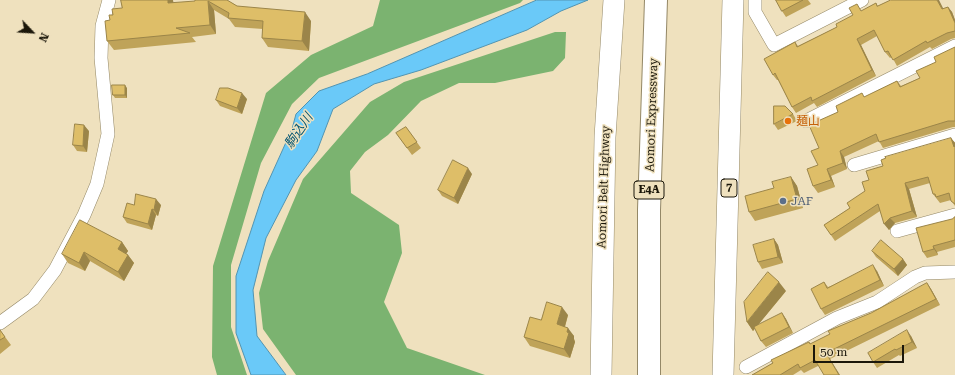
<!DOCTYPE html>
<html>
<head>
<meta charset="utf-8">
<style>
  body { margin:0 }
  #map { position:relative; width:955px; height:375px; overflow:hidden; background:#efe1be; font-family:"Roboto Serif",serif }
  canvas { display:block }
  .north { position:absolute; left:12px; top:12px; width:40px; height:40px; -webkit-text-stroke:3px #efe1be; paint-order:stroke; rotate:115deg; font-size:11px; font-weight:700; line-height:16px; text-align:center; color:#1b170a }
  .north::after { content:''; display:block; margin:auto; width:14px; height:18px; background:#1b170a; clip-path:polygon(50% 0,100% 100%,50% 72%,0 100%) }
  .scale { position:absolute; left:813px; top:345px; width:91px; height:18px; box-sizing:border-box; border:2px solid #1b170a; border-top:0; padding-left:5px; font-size:12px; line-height:14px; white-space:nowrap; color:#1b170a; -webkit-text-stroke:3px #efe1be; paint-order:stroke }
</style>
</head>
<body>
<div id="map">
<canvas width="955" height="375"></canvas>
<div class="north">N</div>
<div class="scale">50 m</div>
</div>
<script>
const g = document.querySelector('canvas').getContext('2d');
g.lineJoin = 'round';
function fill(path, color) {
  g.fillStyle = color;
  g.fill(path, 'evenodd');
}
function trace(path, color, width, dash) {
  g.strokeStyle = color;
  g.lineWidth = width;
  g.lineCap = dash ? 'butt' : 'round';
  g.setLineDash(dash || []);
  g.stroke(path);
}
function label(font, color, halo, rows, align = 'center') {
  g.font = font + ' "Roboto Serif","Noto Sans JP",serif';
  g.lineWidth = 3;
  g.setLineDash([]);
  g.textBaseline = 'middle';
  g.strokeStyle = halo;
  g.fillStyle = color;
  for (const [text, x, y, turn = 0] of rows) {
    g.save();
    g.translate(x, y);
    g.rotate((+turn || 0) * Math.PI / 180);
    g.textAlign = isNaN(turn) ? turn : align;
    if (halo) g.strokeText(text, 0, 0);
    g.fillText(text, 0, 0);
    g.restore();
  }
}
fill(new Path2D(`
  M380,0H523L520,3L319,78L292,104L261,163L231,265V327L247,375H217L212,357L213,266L266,93L311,55L373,26Z
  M555,32H566L565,58L553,71L495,83H459L421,101L388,135L365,152L350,171L351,193L399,225L402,253L384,302L407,348L485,375H296L263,329L259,293L268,261L303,179L370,102L404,82Z`), '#7bb370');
const water = new Path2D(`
  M537,0H588L561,11L527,30L421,70L374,84L333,109L317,151L296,180L266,238L253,290L257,336L286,375H251L236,333V276L264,191L292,129L296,114L319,91L367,74Z`);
fill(water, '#6ac9f8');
trace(water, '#5294b1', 1);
const minor = new Path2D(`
  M755,0V12L774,45L862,0
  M806,121L955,46
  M854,165L955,135
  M897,231L955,215
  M0,323L33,299L55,270L84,215L97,184L108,134L101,58L102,26L109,0
  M746,367L837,318L877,302L915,277L925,273L955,272`);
const trunk = new Path2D(`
  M601,375L605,137L614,0
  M723,375L733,0`);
const motorway = new Path2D(`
  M649,375V210L656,0`);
trace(minor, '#948867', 14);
trace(trunk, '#948867', 22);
trace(motorway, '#948867', 24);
trace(minor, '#fff', 13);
trace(trunk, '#fff', 21);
trace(motorway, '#fff', 22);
fill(new Path2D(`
  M121,0H173V3L227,0L237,6L311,21L309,51L268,47L262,38L263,29L235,27L229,19L214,10L216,34L192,37L196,42L114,50L107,41L110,20L113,15L122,8Z
  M776,0H808L811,4L786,17L782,11Z
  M876,3L878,6L943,9L948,7L952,12L955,20V38L951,39L932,49L930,47L897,66L892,57L890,58L885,52L877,36L861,45L876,76L817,107L814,103L796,113L792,107L778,80H777L773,75L795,42L798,46L837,27L862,11Z
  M955,47V127H953L883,148L879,141L844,157L847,169L831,176L835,187L818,193L813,186L818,165L819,148L838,112L865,97L897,81L901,86L920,78L936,62Z
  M127,88V98H115L113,95Z
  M247,99L242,114L220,106L216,100Z
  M793,114L797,121L778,130L774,124Z
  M406,127L421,148L412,155L396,133Z
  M89,131L87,152L77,151L73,145Z
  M951,138L955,143V206L951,200L940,203L933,194L930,183L909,189L917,217L895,223L889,230L880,211L835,241L824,225L850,208L865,191L869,180L883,166Z
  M472,174L458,204L442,196L438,190Z
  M791,177L797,186L803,208L755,221L749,212L774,188Z
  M134,205H161L158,216L156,215L152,230L127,223L123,217Z
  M955,217V247L937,252L938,255L927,258L923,252L952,219Z
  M774,239L778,245L783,263L762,269L758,262Z
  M122,242L128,251L126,254L128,255L134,263L124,281L90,261L85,271L68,263L62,254Z
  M872,251L903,259L907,265L898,276L876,257Z
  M877,271L884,286L825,315L821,309L824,282L828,287Z
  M927,283L931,289L940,305L830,359L818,366L804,373L801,370L793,375H752L809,342L811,344L871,313Z
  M786,291L758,325L782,313L786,319L793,333L766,347L761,341L755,328L753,331L747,322Z
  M568,315L565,327L574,336V339L575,342L570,358L530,346L524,337L541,320Z
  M0,330L11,345L0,354Z
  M911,336L917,348L900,356L899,355L877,368L873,362Z`), '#bfa359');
fill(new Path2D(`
  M168,0H173L175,12L168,3Z
  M937,0H939L944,10L942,9Z
  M208,1L214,10L216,34L210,25Z
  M948,7L952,12L955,20V23Z
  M305,12L311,21L309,51L302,41Z
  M857,39L861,45L876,76L872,70Z
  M125,85L127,88V98L125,95Z
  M242,93L247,99L242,114L237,108Z
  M84,125L89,131L87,152L83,146Z
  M951,138L955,143V148L954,147Z
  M840,151L844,157L847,169L843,163Z
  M468,168L472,174L458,204L454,198Z
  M827,169L831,176L835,187L831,180Z
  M791,177L797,186L803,208L797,199Z
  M905,183L909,189L917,217L912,211Z
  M156,199L161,205L158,216L154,210Z
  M152,209L156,215L152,230L148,224Z
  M890,218L895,223L889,230L884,224Z
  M774,239L778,245L783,263L778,257Z
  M122,242L128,251L124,257L118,249Z
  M933,246L937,252L938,255L934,249Z
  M84,252L90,261L85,271L79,263Z
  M128,255L134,263L124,281L118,272Z
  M903,259L907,265L898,276L894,269Z
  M873,265L877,271L884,286L880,280Z
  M779,282L786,291L753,331L747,322Z
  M927,283L931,289L940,305L936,299Z
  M562,307L568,315L563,333L557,324Z
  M782,313L786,319L793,333L789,327Z
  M568,328L574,336V339L575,342L570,358L564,349Z
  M907,330L911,336L917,348L912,342Z
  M826,353L830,359L840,375H839Z`), '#9b8549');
const building = new Path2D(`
  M121,0H168V3L195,1V0H227L237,6L305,12L302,41L262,38L263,21L228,18L229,13L208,1L210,25L176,28L190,33L107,41L105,21L110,20L109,15H113L112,9L122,8Z
  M776,0H803L782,11Z
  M891,0H937L942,9L948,7L955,23V31L947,33L927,43L926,41L893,60L888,51L885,52L874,30L857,39L872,70L812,101L811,97L792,107L775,73L773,75L764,59L795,42L797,47L837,27L836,24L853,15L849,8L857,4L861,11L876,3L877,6Z
  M955,48V121H948L879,142L876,134L840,151L843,163L827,169L831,180L813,186L807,169L818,165L811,151L819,148L809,125L838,112L836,106L862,93L864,97L897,81L900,87L920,78L916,71L936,62L934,57L955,47Z
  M112,85H125V95H113Z
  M220,88H228L242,93L237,108L216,100Z
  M774,106H785L793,114L774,124Z
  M75,124L84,125L83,146L73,145Z
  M406,127L417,142L407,148L396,133Z
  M951,138L954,147L955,146V204L951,201L949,193L936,197L935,194H933L928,177L905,183L912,211L890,218L884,224L878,204L831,235L824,225L850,208L847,203L865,191L862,182L869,180L866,171L883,166L881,160L886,158L885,157Z
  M453,160L468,168L454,198L438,190Z
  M791,177L797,199L749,212L745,196L774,188L772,182Z
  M136,194L156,199L154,210L152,209L148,224L123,217L127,203L134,205Z
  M955,217V240L933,246L934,249L923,252L916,228L952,219Z
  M80,220L122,242L118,249L128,255L118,272L84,252L79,263L62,254Z
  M774,239L778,257L758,262L753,245Z
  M881,240L903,259L894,269L872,251Z
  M873,265L880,280L821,309L811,289L824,282L827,288Z
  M768,272L779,282L747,322L744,302Z
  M927,283L936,299L826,353L839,375H824L815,360L800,368L798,364L780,375H752L773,363L771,360L809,342L810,344L830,334L828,331L871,313Z
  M547,302L562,307L557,324L568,328L567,332L569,333L564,349L524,337L530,317L541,320Z
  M782,313L789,327L761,341L754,327Z
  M0,330L5,337L0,340Z
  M907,330L912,342L896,350L895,349L873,362L868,353Z`);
fill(building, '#debe68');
trace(building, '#9b8549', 1);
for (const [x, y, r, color] of [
  [788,121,4,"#e8710a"],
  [783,201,4,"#5c6f8a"]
]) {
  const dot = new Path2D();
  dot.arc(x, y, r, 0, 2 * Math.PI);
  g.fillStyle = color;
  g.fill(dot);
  trace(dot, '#efe1be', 1.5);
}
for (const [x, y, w] of [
  [729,188,16],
  [649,190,30]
]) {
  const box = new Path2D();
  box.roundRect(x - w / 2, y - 9, w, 18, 3);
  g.fillStyle = '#efe1be';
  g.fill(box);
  trace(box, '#1b170a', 1);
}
label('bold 11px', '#1b170a', null, [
  ["7",729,188],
  ["E4A",649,190]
]);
label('12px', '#1b170a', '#efe1be', [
  ["Aomori Expressway",652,115,-88],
  ["Aomori Belt Highway",604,187,-88]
]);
label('12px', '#c56008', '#efe1be', [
  ["麺山",796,121]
], 'left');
label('12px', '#4e5e75', '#efe1be', [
  ["JAF",791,201]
], 'left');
label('italic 13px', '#015473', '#efe1be', [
  ["駒込川",299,131,-56]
]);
</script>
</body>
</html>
